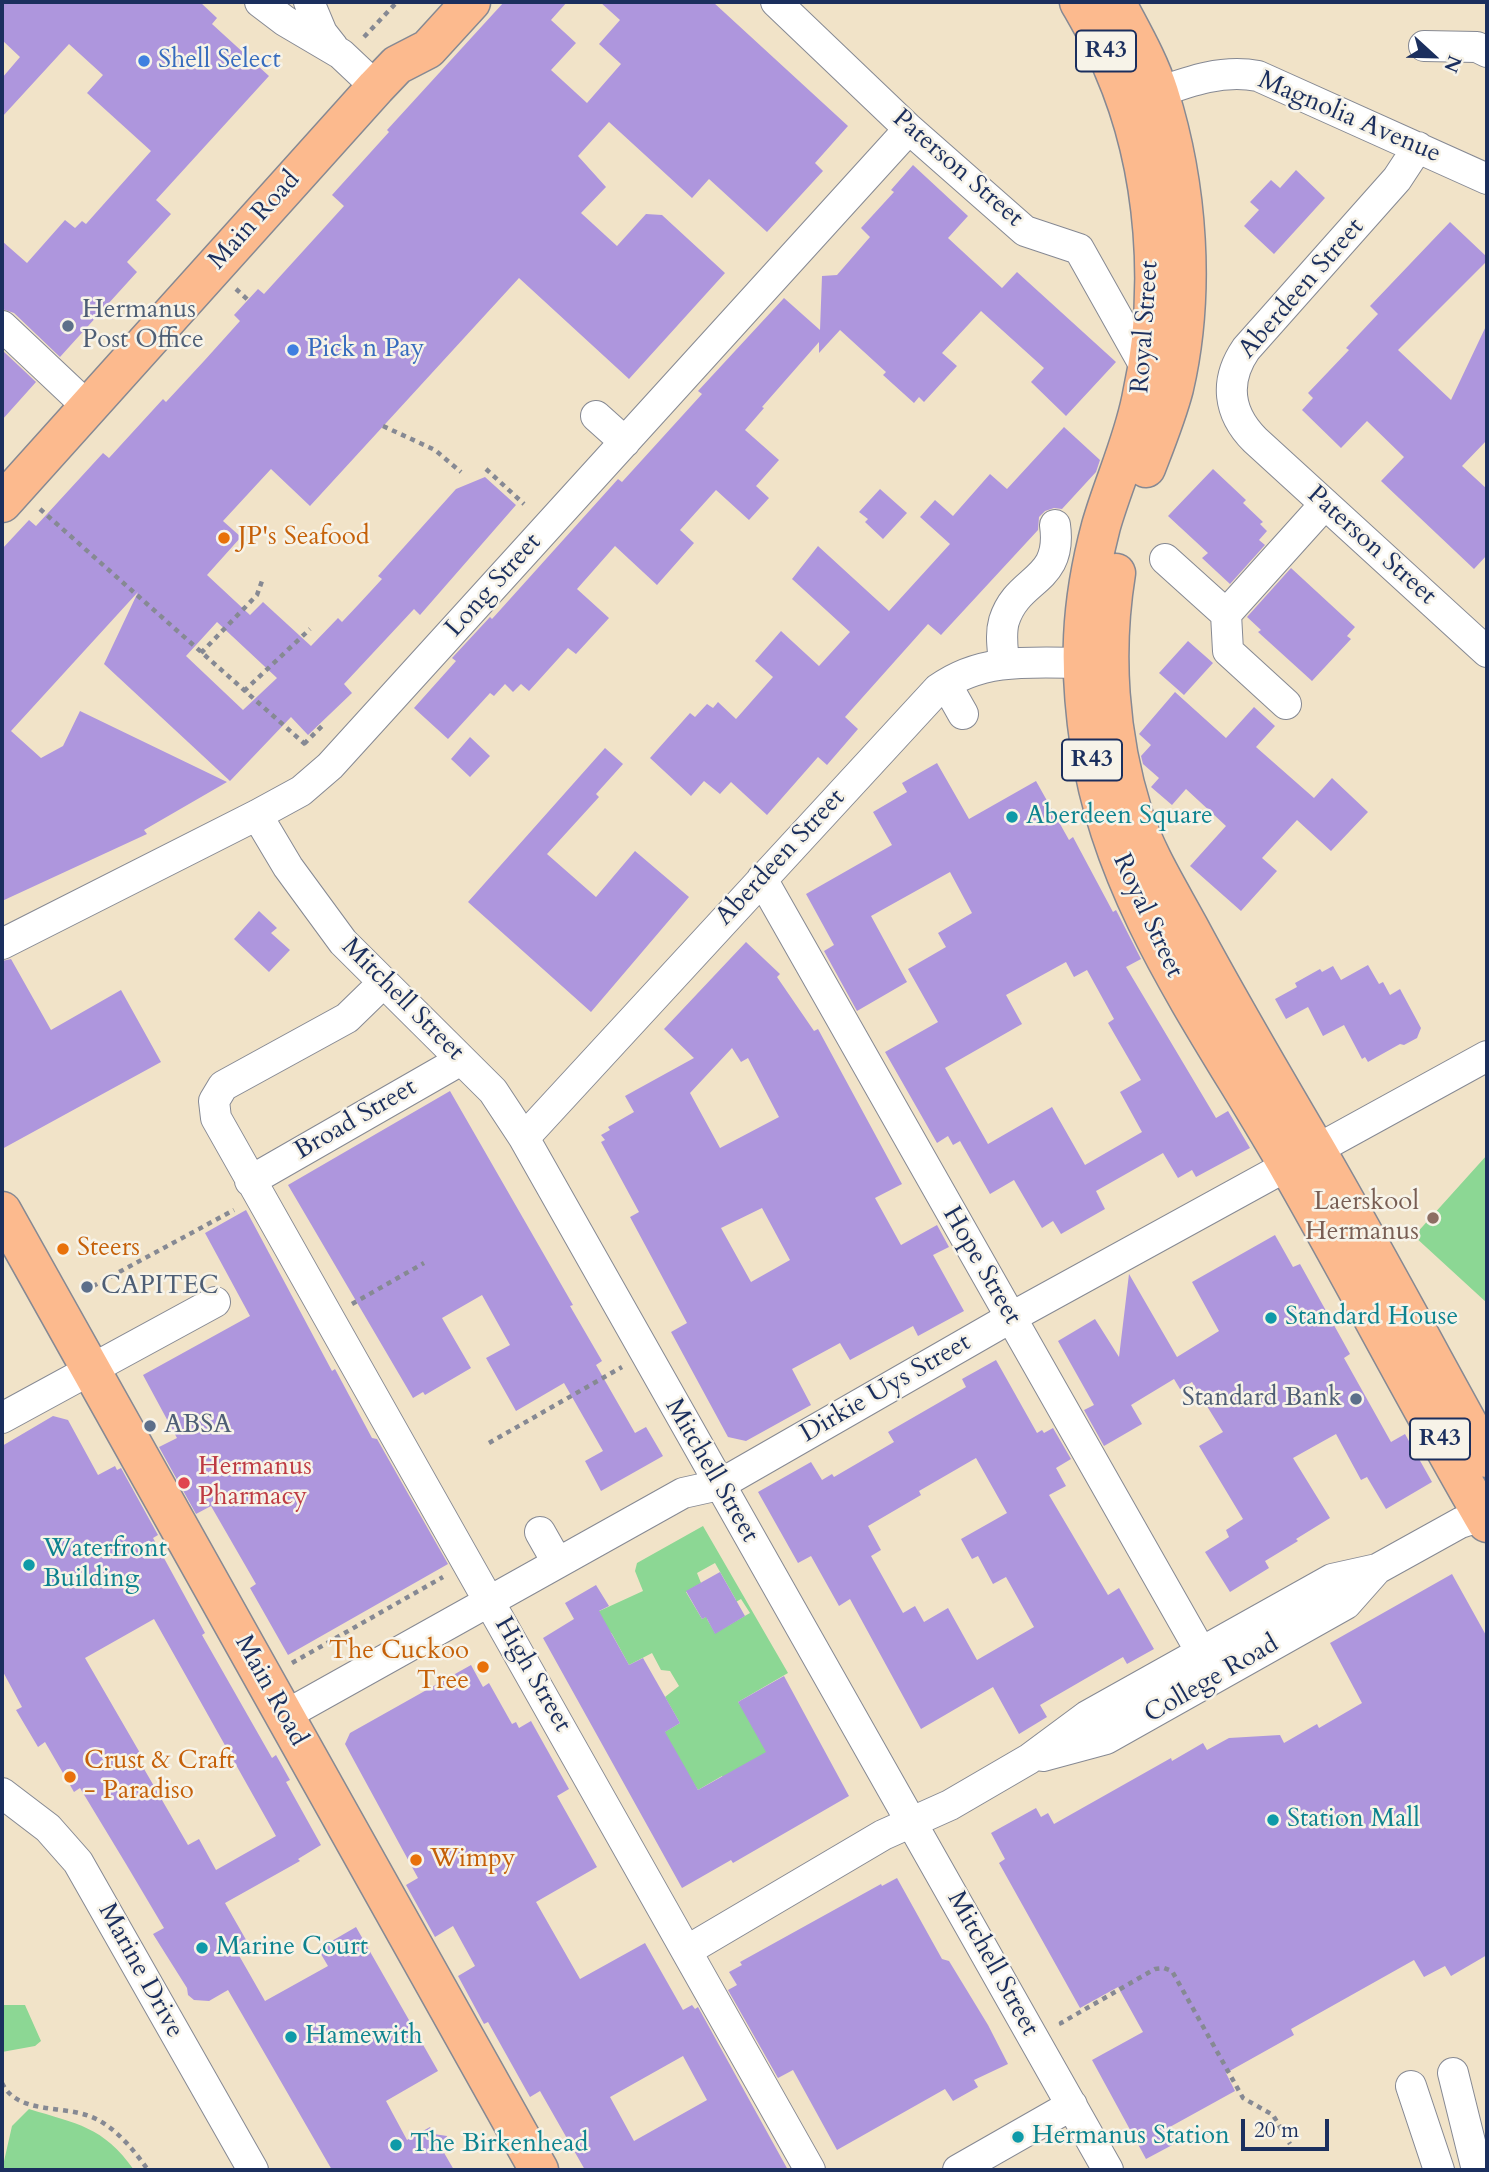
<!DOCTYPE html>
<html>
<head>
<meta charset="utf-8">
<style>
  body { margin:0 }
  #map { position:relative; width:1489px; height:2172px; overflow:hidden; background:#f1e3c8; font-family:Cardo,serif }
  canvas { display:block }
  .frame { position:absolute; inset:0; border:4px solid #1b2f5e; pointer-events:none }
  .north { position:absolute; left:1398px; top:21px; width:70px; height:70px; -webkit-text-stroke:5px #f7f3e8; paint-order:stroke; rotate:112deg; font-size:19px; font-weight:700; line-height:28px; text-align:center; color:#1b2f5e }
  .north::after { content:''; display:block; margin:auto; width:24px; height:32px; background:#1b2f5e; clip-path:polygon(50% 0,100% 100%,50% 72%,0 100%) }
  .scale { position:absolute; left:1241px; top:2119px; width:88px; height:32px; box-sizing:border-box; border:4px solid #1b2f5e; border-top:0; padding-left:9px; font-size:21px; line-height:24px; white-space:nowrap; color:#1b2f5e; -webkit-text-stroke:5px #f7f3e8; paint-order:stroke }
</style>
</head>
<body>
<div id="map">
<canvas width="1489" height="2172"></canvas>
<div class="frame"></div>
<div class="north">N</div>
<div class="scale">20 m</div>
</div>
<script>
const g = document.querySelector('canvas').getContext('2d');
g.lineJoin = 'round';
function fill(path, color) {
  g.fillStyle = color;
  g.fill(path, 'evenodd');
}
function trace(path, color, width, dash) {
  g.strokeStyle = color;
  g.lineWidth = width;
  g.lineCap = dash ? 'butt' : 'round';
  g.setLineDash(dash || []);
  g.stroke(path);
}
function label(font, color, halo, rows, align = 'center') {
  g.font = font + ' Cardo,serif';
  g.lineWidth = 5;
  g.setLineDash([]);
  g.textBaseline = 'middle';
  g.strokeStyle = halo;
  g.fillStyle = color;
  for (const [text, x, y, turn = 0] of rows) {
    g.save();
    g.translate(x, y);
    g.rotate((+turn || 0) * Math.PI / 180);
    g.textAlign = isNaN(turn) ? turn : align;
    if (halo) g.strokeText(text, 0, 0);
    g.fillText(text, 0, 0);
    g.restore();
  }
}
fill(new Path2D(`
  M1487,1155V1303L1414,1236Z
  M703,1526L788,1673L738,1702L771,1750L736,1800L722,1776L698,1790L661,1734L680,1723L665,1697L679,1686L670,1671L661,1670L652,1653L629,1665L612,1634L595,1613L643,1591L635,1571L637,1563ZM715,1563L736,1600L702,1619L686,1592L701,1583L697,1573ZM741,1599L750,1613L715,1633L707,1619Z
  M2,1993L4,2005H25L41,2041L35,2046L2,2052Z
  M29,2109C77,2124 103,2126 134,2170H2L12,2126Z`), '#8cd794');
fill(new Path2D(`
  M2,2H200L217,18L212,24L269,76L156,200L171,214L127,262L137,272L60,357L14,313L2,309V241L27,263L65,220L75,228L82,221L86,224L151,151L87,93L103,75L69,44L2,117V78L20,57L2,40Z
  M504,2H567L551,20L576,43L551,70L587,103L621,64L599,44L620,20L600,2H713L848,126L815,163L823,171L767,232L709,179L692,198L609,122L578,156L606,187L581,213L617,246L646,214L662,215L725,273L629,379L519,278L310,506L271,469L223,521L241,537L207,575L250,615L263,602L311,646L338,618L342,622L358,605L382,579L378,576L456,489L485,477L516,505L420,615L414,609L344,684L352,693L308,735L291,717L230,781L104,664L138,592L11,731L41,758L63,746L80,711L227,782L144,830L147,834L2,901V549L29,520L36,526L103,453L109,458L163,399L166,402L204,361L240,321L234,315L258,289L264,294L344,206L332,195L389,132L387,130ZM217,622L277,678L243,710L186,656Z
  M913,165L968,216L948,238L1002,288L1017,272L1116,362L1066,416L1031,382L1044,368L981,311L942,353L957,366L924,402L919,397L914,403L883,375L886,372L840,330L819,353V342L762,407L764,408L745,430L779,460L756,486L769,498L749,520L716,490L680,530L694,543L657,585L615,546L577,589L609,618L576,654L568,648L529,691L521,684L513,692L505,684L494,696L490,693L448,739L414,708L456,661L452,658L490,617L492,619L618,479L622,482L702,394L698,391L784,298L820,330L822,276L837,275L870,237L861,228L894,192L891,190Z
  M1296,170L1325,198L1274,254L1244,226L1259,210L1250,202L1271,180L1280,188Z
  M1450,222L1487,257V261L1398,350L1451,400L1487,324V440L1462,466L1487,489V555L1474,569L1381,481L1404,457L1367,421L1341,448L1302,410L1313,398L1308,393L1349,350L1346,348L1378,314L1370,306Z
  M2,350L36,382L2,420Z
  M1064,427L1100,460L1096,472L1062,509L1054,508L1045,511L1039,517L1038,530L941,635L928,624L845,717L858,729L827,765L818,757L767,815L731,782L720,794L704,781L691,796L650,758L690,713L695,717L707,704L713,708L718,702L736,719L773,677L755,661L781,631L819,666L850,632L792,579L818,546L889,611L950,544L920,517L935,500L953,516L990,474L1007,489Z
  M1213,469L1246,500L1243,503L1263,522L1260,524L1267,531L1259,540L1265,545L1230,584L1202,558L1208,553L1168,516Z
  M880,489L907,513L883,539L865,522L868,519L859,512Z
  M1291,568L1355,627L1347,636L1351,639L1312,681L1258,632L1261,630L1247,617Z
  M1188,641L1213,663L1184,695L1159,673Z
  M1175,692L1226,738L1254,707L1275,726L1256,747L1314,798L1332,778L1368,812L1331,851L1297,820L1262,858L1277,871L1241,911L1190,866L1226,826L1186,789L1172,805L1151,787L1159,778L1143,764L1141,756L1151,745L1139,734Z
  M470,737L490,756L470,777L451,759Z
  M605,748L623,764L596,794L599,797L547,854L596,897L635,851L689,897L591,1012L468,902Z
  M937,763L969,819L1036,781L1069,840L1073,837L1113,912L1116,910L1141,959L1126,967L1216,1118L1228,1111L1250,1148L1196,1177L1192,1170L1178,1178L1163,1153L1096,1191L1105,1209L1061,1234L1053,1221L1042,1228L1014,1180L990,1194L960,1141L953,1145L948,1136L937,1143L885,1052L938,1022L908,969L946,947L938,933L972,913L950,872L871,916L907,982L857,1011L824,951L834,945L806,894L892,845L873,812L907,792L902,783ZM1066,962L1074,977L1087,970L1114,1019L1108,1023L1141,1080L1120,1092L1142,1132L1085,1165L1052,1107L988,1144L945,1068L1022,1024L1006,995Z
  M259,911L277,928L271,933L290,950L269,972L234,939Z
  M746,942L780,974L777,977L814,1031L818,1029L902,1184L875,1198L901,1245L937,1225L949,1247L933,1255L964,1311L918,1336L913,1326L850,1360L840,1343L792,1369L811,1405L746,1441L728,1437L671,1332L687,1323L630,1217L639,1212L601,1142L605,1140L601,1135L610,1130L608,1127L634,1112L625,1096L694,1058L664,1029ZM732,1048L741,1062L748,1058L779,1117L720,1148L690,1093ZM762,1208L790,1260L751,1282L721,1228Z
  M11,959L51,1030L121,990L161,1062L2,1149V961Z
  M1368,965L1379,984L1383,982L1390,995L1400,989L1421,1028L1417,1038L1404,1045L1400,1044L1368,1062L1365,1057L1362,1059L1344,1025L1323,1036L1308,1007L1286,1019L1275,999L1297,987L1295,983L1320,969L1322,972L1333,966L1341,980Z
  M450,1091L573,1305L570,1306L602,1361L596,1365L635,1433L646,1427L663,1456L601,1491L585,1461L603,1451L564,1383L516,1411L486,1358L510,1345L482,1295L442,1318L471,1368L425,1395L423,1392L413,1398L288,1185Z
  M246,1210L332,1371L335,1369L372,1438L377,1439L448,1564L288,1655L250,1588L256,1584L211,1506L196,1514L159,1447L177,1438L143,1375L250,1316L205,1233Z
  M1275,1235L1293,1267L1300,1264L1350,1354L1344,1358L1391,1442L1405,1434L1432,1482L1386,1509L1367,1477L1361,1480L1336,1434L1293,1458L1330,1518L1296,1539L1298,1541L1265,1561L1269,1568L1230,1592L1205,1552L1229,1537L1226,1530L1243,1519L1199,1446L1223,1432L1192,1382L1180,1389L1174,1379L1131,1405L1142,1424L1104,1446L1084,1410L1094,1405L1058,1341L1095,1319L1119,1357L1129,1274L1177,1357L1219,1331L1192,1282Z
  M996,1360L1037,1433L1042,1430L1044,1433L1053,1428L1071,1459L1056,1468L1066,1486L1049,1495L1108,1595L1119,1588L1154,1649L1127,1664L1123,1657L1040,1705L1047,1717L1019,1734L993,1687L921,1729L850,1599L839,1606L811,1556L798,1563L758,1492L811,1462L822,1480L832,1474L834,1477L894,1442L888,1432L966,1387L962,1379ZM976,1458L1007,1513L961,1539L972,1559L978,1556L993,1584L1006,1577L1034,1627L977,1660L948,1608L924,1622L915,1606L903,1613L871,1556L881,1550L868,1526L921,1495L919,1491Z
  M53,1416L68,1420L98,1475L115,1466L117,1470L121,1468L158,1535L153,1538L205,1633L202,1635L272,1758L276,1755L290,1780L286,1782L321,1845L298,1859L300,1861L225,1903L249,1945L237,1952L265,2001L328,1966L318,1949L356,1927L438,2071L386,2101L407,2140L430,2127L434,2134L447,2136L443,2151L454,2170H332L228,1990L209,2001L194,2000L188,1995L187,1988L153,1934L164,1928L126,1864L80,1788L74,1792L45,1742L38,1747L16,1710L22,1707L2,1670V1446ZM154,1619L276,1836L216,1870L199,1839L188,1845L136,1755L140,1753L85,1658Z
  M720,1572L745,1616L715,1634L706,1617L702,1619L686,1591Z
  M1452,1574L1487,1637V1955L1451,1976L1445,1966L1424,1977L1414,1960L1291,2029L1294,2035L1226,2073L1235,2091L1168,2128L1176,2143L1146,2159L1092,2060L1143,2032L1118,1987L1080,2008L999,1863L1005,1859L991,1833L1036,1808L1041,1817L1048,1813L1054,1824L1171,1758L1172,1761L1203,1743L1207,1750L1229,1738L1280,1735L1284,1743L1317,1724L1319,1728L1362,1703L1330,1643Z
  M596,1585L609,1606L599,1611L629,1665L643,1658L680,1723L665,1732L698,1790L766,1752L738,1702L784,1676L849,1796L733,1863L731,1860L682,1888L543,1638L574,1619L565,1603Z
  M471,1665L483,1687L489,1683L512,1724L516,1722L519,1728L531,1721L569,1789L557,1796L597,1867L536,1902L580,1979L645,1943L683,2010L692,2005L695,2009L698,2007L788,2170H585L540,2091L530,2097L488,2022L484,2024L458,1976L475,1966L453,1926L435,1937L406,1885L418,1878L345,1744L350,1733ZM683,2056L707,2100L634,2141L610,2097Z
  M897,1878L942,1959L949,1961L988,2025L1008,2064L974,2080L978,2087L953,2101L945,2089L837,2150L793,2070L778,2078L728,1990L737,1985L729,1972L742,1965L740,1962L881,1884L882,1886Z`), '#ae96dd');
const minor = new Path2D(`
  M260,2L285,21L341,54L376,87
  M309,2L322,33L333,47
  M776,2L909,129L1025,231L1079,249L1147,370
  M1424,46L1477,47L1487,52
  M1139,99C1178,86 1216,68 1258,76L1487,179
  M1418,147L1397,179L1246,349C1224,381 1228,413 1255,440L1487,652
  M2,326L88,407
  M596,416L625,442
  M1165,559L1226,614
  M1004,664C1003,649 1000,635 1004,621C1018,576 1063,583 1055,525
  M946,684L963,714
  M1286,704L1228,651L1226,614L1325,504
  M257,815L288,867L343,942L493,1091L524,1138L1108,2170
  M762,879L1201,1652
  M2,944L257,815L301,791L330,766L909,129
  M383,983L347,1018L223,1086L214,1101L216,1118L810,2170
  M524,1138L938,689C981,658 1030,662 1081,663
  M250,1181L461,1060
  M2,1418L215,1302
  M540,1532L557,1562
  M284,1716L683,1493L719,1485L1010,1318L1487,1056
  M1043,1756L1106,1739L1346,1604L1377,1569
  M2,1793L48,1828L78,1862L253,2170
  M688,1950L883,1835L950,1805L1029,1759L1087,1716L1332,1579L1377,1569L1460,1523L1487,1514
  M1453,2073L1477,2170
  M1411,2086L1439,2170
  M958,2170L1072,2105`);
const major = new Path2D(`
  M1079,2C1091,23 1104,45 1113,68C1157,169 1165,293 1141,400C1132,444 1113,484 1101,526C1080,605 1078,667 1090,747C1113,904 1213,1034 1290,1169C1357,1286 1419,1406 1487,1523
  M1116,2C1131,31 1149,61 1159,93C1188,185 1196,293 1174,388C1167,415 1156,442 1146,468
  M2,503L376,87L397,65L428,49L471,2
  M1116,573C1103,653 1109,736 1133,813C1146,854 1169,890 1189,927C1229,1002 1272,1075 1315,1148C1374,1250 1430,1355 1487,1458
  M2,1211L539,2170`);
trace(minor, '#868993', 32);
trace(major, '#868993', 41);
trace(new Path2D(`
  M364,37L397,2
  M236,289L248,300
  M383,426L435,450L461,472
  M486,469L524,504
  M40,509L306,745
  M201,653L257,595L263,578
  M244,691L310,629
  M304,744L322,726
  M84,1291L234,1210
  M352,1304L424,1263
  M489,1443L622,1367
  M292,1663L443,1577
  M1062,2025L1061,2023L1155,1969L1164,1968L1172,1971L1243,2098L1273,2115L1290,2144
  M2,2083C17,2114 60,2105 89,2116C113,2124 134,2150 148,2170`), '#868993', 4.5, [5, 5]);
trace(minor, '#fff', 30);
trace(major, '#fcba8e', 38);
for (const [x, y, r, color] of [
  [144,61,7,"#3f7fe0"],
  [68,326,7,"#5c6f8a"],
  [293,350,7,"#3f7fe0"],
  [224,538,7,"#e8710a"],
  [1012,817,7,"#0f9aa8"],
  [1433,1218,7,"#8d6e63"],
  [63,1249,7,"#e8710a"],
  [87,1287,7,"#5c6f8a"],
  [1271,1318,7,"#0f9aa8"],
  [1356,1399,7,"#5c6f8a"],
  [150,1426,7,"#5c6f8a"],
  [184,1483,7,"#e0444e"],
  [29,1565,7,"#0f9aa8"],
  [483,1667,7,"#e8710a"],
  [70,1777,7,"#e8710a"],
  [1273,1820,7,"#0f9aa8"],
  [416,1860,7,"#e8710a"],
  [202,1948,7,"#0f9aa8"],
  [291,2037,7,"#0f9aa8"],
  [1018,2137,7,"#0f9aa8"],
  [396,2145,7,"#0f9aa8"]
]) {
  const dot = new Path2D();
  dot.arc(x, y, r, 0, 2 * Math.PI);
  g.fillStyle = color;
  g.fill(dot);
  trace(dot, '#f7f3e8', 2.5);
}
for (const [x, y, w] of [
  [1106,51,60],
  [1092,760,60],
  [1440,1439,60]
]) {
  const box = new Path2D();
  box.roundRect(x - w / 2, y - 20.5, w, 41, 5);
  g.fillStyle = '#f7f3e8';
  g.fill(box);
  trace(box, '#1b2f5e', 2);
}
label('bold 24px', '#1b2f5e', null, [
  ["R43",1106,51],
  ["R43",1092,760],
  ["R43",1440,1439]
]);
label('26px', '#366cbe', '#f7f3e8', [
  ["Shell Select",158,61],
  ["Pick n Pay",307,350]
], 'left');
label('26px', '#1b2f5e', '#f7f3e8', [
  ["Magnolia Avenue",1349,118,23],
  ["Paterson Street",957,169,41],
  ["Main Road",255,221,-48],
  ["Aberdeen Street",1302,289,-49],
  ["Royal Street",1146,327,-86],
  ["Paterson Street",1371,546,42],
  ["Long Street",494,586,-48],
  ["Aberdeen Street",781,858,-47],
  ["Royal Street",1147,916,65],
  ["Mitchell Street",402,1000,45],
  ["Broad Street",356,1120,-30],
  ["Hope Street",981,1266,60],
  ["Dirkie Uys Street",886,1389,-30],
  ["Mitchell Street",711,1471,60],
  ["High Street",532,1675,60],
  ["College Road",1212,1680,-30],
  ["Main Road",270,1691,61],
  ["Mitchell Street",992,1964,61],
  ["Marine Drive",140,1971,61]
]);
label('26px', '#4e5e75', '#f7f3e8', [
  ["Hermanus",82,311],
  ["Post Office",82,341],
  ["CAPITEC",101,1287],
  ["Standard Bank",1342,1399,"right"],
  ["ABSA",164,1426]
], 'left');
label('26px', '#c56008', '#f7f3e8', [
  ["JP's Seafood",238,538],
  ["Steers",77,1249],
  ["The Cuckoo",469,1652,"right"],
  ["Tree",469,1682,"right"],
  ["Crust & Craft",84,1762],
  ["- Paradiso",84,1792],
  ["Wimpy",430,1860]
], 'left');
label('26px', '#0d838f', '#f7f3e8', [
  ["Aberdeen Square",1026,817],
  ["Standard House",1285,1318],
  ["Waterfront",43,1550],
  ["Building",43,1580],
  ["Station Mall",1287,1820],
  ["Marine Court",216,1948],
  ["Hamewith",305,2037],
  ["Hermanus Station",1032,2137],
  ["The Birkenhead",410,2145]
], 'left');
label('26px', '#785e54', '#f7f3e8', [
  ["Laerskool",1419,1203],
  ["Hermanus",1419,1233]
], 'right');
label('26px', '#be3a42', '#f7f3e8', [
  ["Hermanus",198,1468],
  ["Pharmacy",198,1498]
], 'left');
</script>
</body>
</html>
